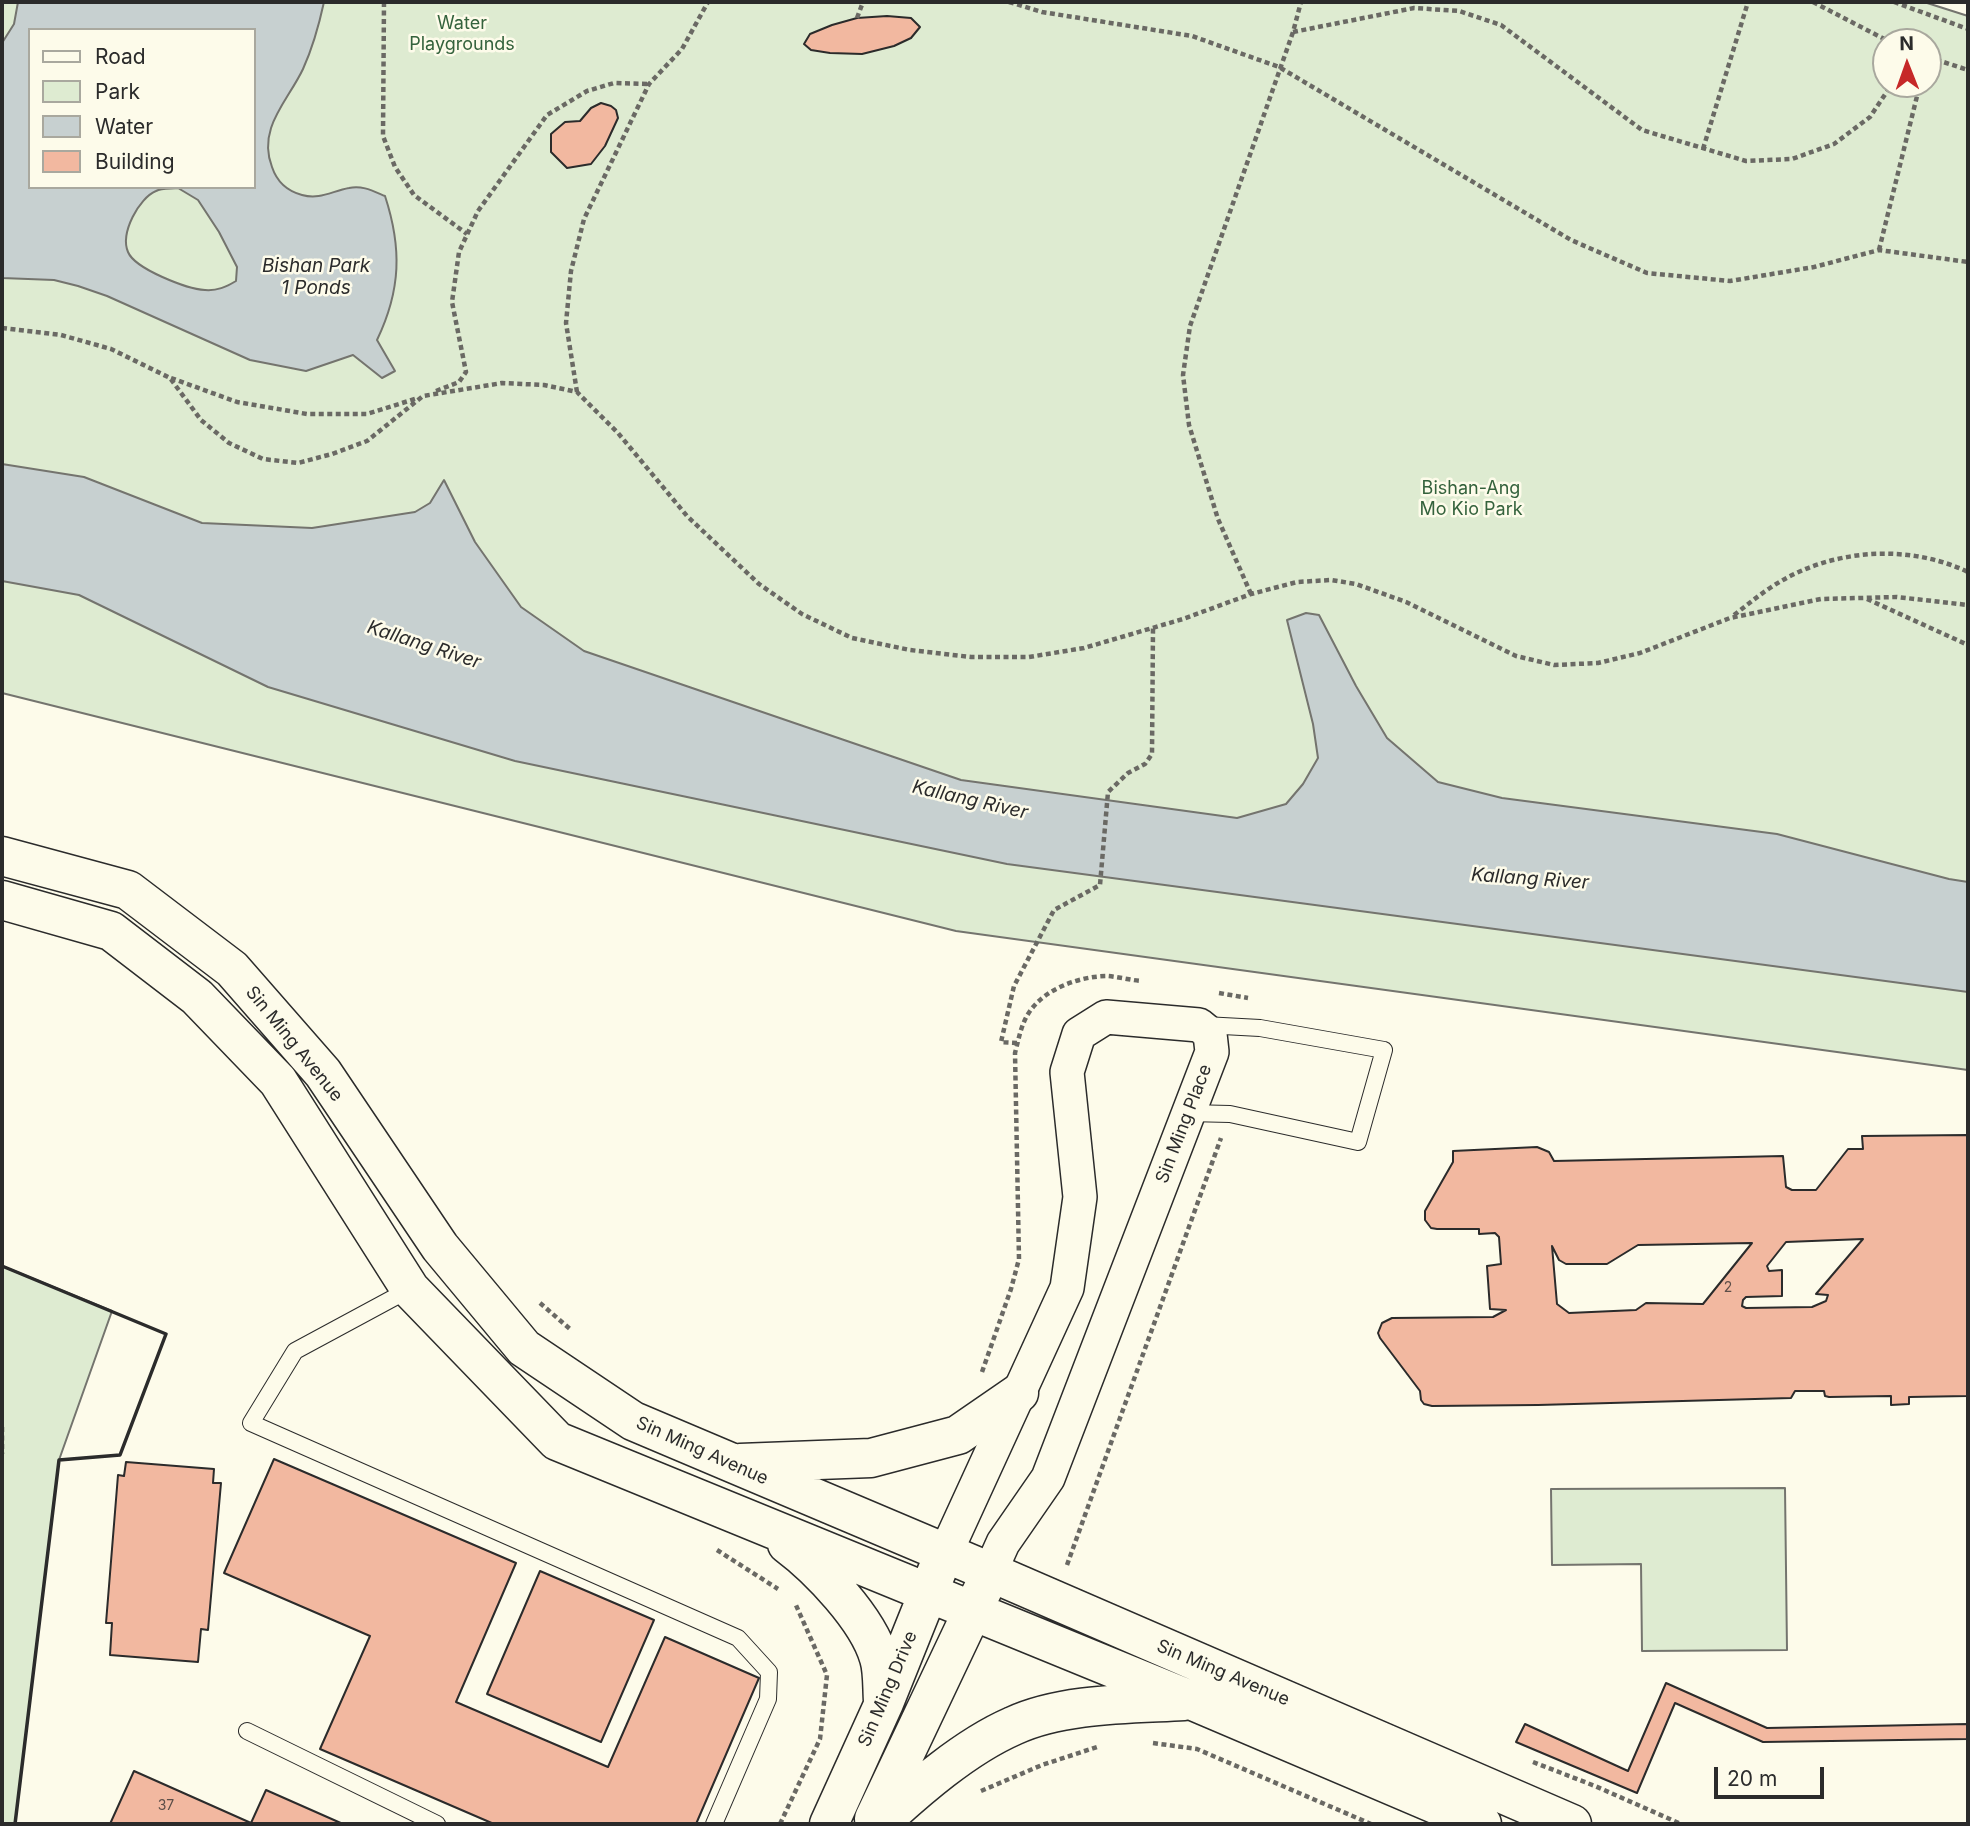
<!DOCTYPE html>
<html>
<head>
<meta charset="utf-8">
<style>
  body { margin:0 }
  #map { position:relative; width:1970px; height:1826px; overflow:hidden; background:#fdfbea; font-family:Inter,sans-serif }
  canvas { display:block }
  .frame { position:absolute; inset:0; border:4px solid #2b2b2b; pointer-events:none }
  .legend { position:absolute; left:28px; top:28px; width:228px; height:161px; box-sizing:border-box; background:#fdfbea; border:2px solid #a9a89e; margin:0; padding:9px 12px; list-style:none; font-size:21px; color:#2b2b2b }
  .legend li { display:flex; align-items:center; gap:14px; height:35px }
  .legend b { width:35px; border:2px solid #a9a89e }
  .north { position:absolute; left:1872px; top:28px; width:70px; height:70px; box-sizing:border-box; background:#fdfbea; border:2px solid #a9a89e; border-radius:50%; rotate:359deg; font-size:19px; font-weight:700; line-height:28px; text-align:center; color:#2b2b2b }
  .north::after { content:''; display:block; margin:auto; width:24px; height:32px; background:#c62828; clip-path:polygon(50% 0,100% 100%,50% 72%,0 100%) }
  .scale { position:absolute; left:1714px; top:1767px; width:110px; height:32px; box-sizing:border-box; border:4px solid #2b2b2b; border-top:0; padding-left:9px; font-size:21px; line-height:24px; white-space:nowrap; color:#2b2b2b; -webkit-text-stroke:5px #fdfbea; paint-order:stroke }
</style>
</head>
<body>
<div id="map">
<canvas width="1970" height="1826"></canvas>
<div class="frame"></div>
<ul class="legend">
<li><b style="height:9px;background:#fdfbea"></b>Road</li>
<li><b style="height:19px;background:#deebd1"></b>Park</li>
<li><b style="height:19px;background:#c7d0d0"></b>Water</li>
<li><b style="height:19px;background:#f2b8a0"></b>Building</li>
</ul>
<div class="north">N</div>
<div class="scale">20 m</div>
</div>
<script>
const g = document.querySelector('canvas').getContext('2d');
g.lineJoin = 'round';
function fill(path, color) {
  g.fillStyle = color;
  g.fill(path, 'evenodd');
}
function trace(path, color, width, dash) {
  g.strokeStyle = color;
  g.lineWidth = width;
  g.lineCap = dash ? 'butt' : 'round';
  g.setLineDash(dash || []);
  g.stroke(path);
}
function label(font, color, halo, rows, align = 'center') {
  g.font = font + ' Inter,sans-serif';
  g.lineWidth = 5;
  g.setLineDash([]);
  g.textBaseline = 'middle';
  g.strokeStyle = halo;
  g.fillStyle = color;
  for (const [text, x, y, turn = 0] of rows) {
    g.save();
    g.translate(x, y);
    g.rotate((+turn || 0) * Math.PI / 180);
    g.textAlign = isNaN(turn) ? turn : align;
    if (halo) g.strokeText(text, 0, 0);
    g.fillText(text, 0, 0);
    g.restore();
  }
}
const green = new Path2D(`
  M2,2H1924L1968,16V1070L956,931L2,693ZM30,30H254V187H30ZM1886,42H1928V84H1886Z
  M2,1266L112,1311L59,1460L15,1824H2Z
  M1785,1488L1787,1650L1642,1651L1641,1564L1552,1565L1551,1489Z`);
fill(green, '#deebd1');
trace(green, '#74746e', 2);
const water = new Path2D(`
  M18,2H324C319,25 313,47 303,69C288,101 257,128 272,167C277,182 287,191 302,195C320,200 332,191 349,188C362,185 373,191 385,196C402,248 401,290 377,340L395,371L382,378L353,355L306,371L250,360L107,296L78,286L54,280L2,278V43L14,24ZM30,30H254V187H30ZM178,188L198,200L219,232L237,267L236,281C226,287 217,291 205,290C187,289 135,269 128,252C120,233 139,198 156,191C162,188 172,189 178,188Z
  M2,464L84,477L202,523L312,528L415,512L430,503L444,480L475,542L521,607L584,651L961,780L1237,818L1286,804L1303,784L1318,758L1313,724L1287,620L1306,613L1319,615L1356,686L1387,738L1438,782L1502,798L1777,834L1949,879L1968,882V992L1007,864L515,761L268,687L79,595L2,581Z`);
fill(water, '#c7d0d0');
trace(water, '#74746e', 2);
const building = new Path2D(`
  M887,16L911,18L920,27L911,38L894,46L862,54L830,53L811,50L804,44L810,34L832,25L857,18Z
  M601,103L611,106L616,110L618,118L605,146L591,164L567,168L551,152V134L565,122L580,121L591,108Z
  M1968,1135V1396L1909,1397V1404L1891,1405V1396L1829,1397L1825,1396L1824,1391H1795L1791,1398L1538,1405L1432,1406L1424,1404L1421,1400L1420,1391L1380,1338L1378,1333L1382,1323L1392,1318L1493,1317L1506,1310L1490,1309L1487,1266L1501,1264L1499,1237L1495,1233L1479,1234V1229H1437L1431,1228L1425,1220V1211L1453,1162V1151L1537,1147L1549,1152L1554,1161L1783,1156L1786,1187L1792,1190H1816L1848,1149H1863L1862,1136Z
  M1863,1239L1816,1294L1828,1295L1826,1301L1812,1307L1746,1308L1742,1306L1743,1300L1746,1297L1782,1296V1270L1769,1271L1767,1266L1786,1242Z
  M1752,1243L1703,1304L1646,1303L1636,1310L1569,1313L1557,1304L1552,1246L1559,1260L1566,1264H1607L1638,1245Z
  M274,1459L516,1563L456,1702L608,1767L665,1637L759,1678L696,1824H494L320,1749L370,1636L224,1573Z
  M126,1462L214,1469L213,1483H221L208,1630L201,1629L198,1662L110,1655L112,1623H106L118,1475L124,1476Z
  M540,1571L654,1620L601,1742L487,1694Z
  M1666,1683L1767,1728L1968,1724V1739L1763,1742L1675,1703L1637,1793L1516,1742L1525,1724L1628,1771Z
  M134,1771L251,1823L266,1790L343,1824H110Z`);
fill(building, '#f2b8a0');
trace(building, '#2b2b2b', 2);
const lane = new Path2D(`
  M1188,1113L1230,1114L1358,1142L1384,1050L1260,1028L1204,1025
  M410,1289L295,1351L251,1423L738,1638L769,1672L768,1699L714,1824
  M247,1731L437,1824`);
const street = new Path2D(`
  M945,1554L1067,1288L1080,1197L1067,1072L1079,1034L1106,1017L1199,1025L1210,1034L1212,1052L1048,1478L1003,1543L990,1572`);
const secondary = new Path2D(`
  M2,856L128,890L232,969L323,1073L440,1247L524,1348L633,1421L990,1572L1572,1824
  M2,900L111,931L197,997L278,1081L410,1289L557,1441L1193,1701L1482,1824
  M740,1463L871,1458L958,1435L1019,1393
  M787,1544C819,1568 868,1619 879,1658C883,1671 882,1687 883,1701
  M874,1819L983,1589
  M829,1824L884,1703L937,1571
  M879,1824C917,1789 965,1747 1013,1726C1062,1703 1131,1704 1184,1701`);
trace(lane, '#2b2b2b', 18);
trace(street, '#2b2b2b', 36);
trace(secondary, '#2b2b2b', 41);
trace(new Path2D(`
  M384,2L383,136L395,167L414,195L467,234
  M1009,2L1042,12L1192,36L1279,67L1571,240L1647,273L1730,281L1814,267L1879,250L1968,262
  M1813,2L1890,42
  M1894,2L1968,29
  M857,18L863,2
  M1293,32L1414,8L1459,11L1501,25L1642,130L1746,161L1792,159L1834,144L1870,117L1892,84
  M1928,57L1968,70
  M1703,149L1748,2
  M1879,250L1920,84
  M2,328L61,335L111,349L170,378L201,420L229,443L263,459L298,463L332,454L367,441L423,396L502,383L544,385L577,392L618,433L687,516L759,584L802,614L852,638L910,650L971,657H1029L1084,648L1183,619L1251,594L1297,582L1331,580L1356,584L1406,602L1516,656L1554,665L1598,663L1640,653L1730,618L1821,599L1897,597L1968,605
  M171,378L237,402L307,414H367L418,398
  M436,391L459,382L466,372L452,302L459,252L478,211L547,115L587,91L614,83L649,84
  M577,392L566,323L571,271L584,219L649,84L682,49L708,2
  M1251,594L1218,519L1189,425L1183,375L1190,326L1293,32L1301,2
  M1867,599L1968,645
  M1734,615C1747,605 1759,595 1773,586C1830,549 1907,543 1968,572
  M1219,993L1248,998
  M1017,1043L1001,1042L1014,986L1054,910L1100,885L1108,792L1128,773L1145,764L1152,754L1153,628
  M540,1303L570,1329
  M982,1372L1011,1289L1019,1259L1015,1053C1019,1038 1021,1024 1030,1011C1046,988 1081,976 1108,976C1119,977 1130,980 1141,981
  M2,1427V1454
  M717,1550L778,1589
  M1067,1565L1221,1138
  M1153,1743L1197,1749L1371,1824
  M1533,1762L1595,1786L1681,1824
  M981,1791L1042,1765L1097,1747
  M780,1824L820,1739L827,1675L795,1603`), '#6a6964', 4.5, [5, 3.5]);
trace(lane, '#fdfbea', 16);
trace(street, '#fdfbea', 33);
trace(secondary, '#fdfbea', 38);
trace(new Path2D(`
  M2,1266L166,1334L120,1455L59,1460L15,1824`), '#2b2b2b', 3.5);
label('14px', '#5d4e48', null, [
  ["2",1728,1288],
  ["37",166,1806]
]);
label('18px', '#34623c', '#fdfbea', [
  ["Water",462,24],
  ["Playgrounds",462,45],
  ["Bishan-Ang",1471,489],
  ["Mo Kio Park",1471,510]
]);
label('18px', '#2b2b2b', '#fdfbea', [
  ["Sin Ming Avenue",294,1044,51],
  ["Sin Ming Place",1184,1124,-69],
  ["Sin Ming Avenue",702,1451,24],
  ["Sin Ming Avenue",1223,1673,23],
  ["Sin Ming Drive",888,1689,-67]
]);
label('italic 19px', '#2b2b2b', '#fdfbea', [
  ["Bishan Park",316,266],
  ["1 Ponds",316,288],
  ["Kallang River",424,645,18],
  ["Kallang River",970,800,13],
  ["Kallang River",1530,879,4]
]);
</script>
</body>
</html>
